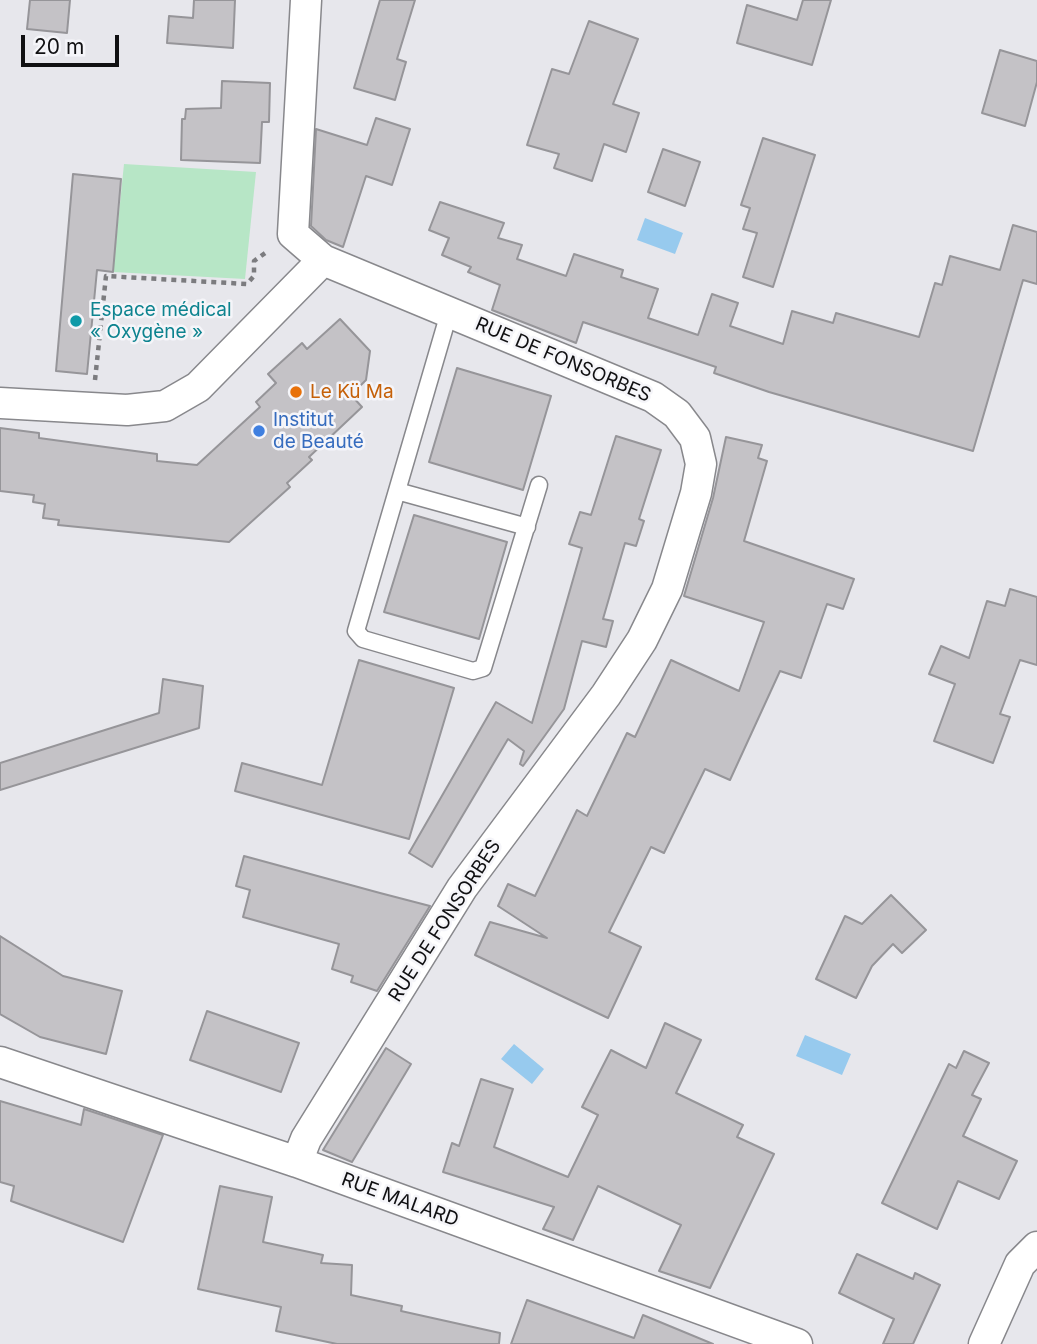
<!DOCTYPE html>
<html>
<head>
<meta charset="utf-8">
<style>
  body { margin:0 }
  #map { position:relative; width:1037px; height:1344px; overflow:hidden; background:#e7e7ec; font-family:Inter,sans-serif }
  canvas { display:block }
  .scale { position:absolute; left:21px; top:35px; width:98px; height:32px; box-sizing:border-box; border:4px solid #101012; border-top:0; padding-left:9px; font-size:21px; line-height:24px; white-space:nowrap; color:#101012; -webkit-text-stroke:5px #f5f5f9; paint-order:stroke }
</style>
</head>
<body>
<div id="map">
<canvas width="1037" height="1344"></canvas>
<div class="scale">20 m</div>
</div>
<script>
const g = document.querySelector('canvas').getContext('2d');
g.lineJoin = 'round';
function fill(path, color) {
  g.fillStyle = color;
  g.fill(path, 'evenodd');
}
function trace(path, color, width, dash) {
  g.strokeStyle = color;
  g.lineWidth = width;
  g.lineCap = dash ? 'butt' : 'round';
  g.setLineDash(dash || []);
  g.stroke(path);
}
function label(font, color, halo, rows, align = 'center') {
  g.font = font + ' Inter,sans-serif';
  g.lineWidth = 5;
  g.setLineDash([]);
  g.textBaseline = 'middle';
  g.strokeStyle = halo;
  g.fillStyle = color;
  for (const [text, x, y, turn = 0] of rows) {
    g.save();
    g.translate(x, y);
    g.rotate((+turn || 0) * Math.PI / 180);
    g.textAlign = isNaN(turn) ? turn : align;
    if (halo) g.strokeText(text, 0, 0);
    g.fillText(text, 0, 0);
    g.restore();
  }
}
fill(new Path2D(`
  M124,164L256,172L245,279L113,272Z`), '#b7e6c6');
fill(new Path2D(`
  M645,218L683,233L675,254L637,240Z
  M805,1035L851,1054L842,1075L796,1056Z
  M514,1044L544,1069L532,1084L501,1059Z`), '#97caee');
const building = new Path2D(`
  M30,0H70L67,33L27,29Z
  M194,0H235L233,48L167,43L169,16L193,18Z
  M380,0H415L397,59L406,62L395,100L354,88Z
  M803,0H831L812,65L737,43L747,5L797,20Z
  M589,21L638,39L613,104L639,113L626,152L604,144L592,181L554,168L559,154L527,145L552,69L569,74Z
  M1000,50L1037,61V82L1025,126L982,113Z
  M222,81L270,83L269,122H262L260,163L181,160L182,119H185L186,109L221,108Z
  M376,118L410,129L392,185L366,176L343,247L326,240L311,226L316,129L367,145Z
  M763,138L815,155L773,287L743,277L757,233L743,229L750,208L741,205Z
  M663,149L700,162L685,206L648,192Z
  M73,174L121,179L113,272L97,270L87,374L56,371Z
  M440,202L504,223L498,238L522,245L517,259L566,276L574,254L623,270L621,277L658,289L648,318L698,335L712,294L738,303L730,326L783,344L792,311L833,323L836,313L919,337L935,283L942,285L950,256L1000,270L1013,225L1037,232V284L1023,280L973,451L769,392L714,373L716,367L583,322L576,343L492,310L500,285L468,272L471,267L442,255L449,238L429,230Z
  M340,319L370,351L366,380L351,395L362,407L309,457L312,460L287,483L290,487L229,542L58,525L59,520L43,518L45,504L33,502L34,495L0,491V428L39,433V438L157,454V461L197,465L260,407L256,402L276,383L268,374L302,343L307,349Z
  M457,368L551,396L523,490L429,462Z
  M616,436L661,450L639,519L644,521L636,546L625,543L603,619L613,621L606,647L582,641L564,709L523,766L520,764L524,751L508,739L432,867L409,853L496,702L532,723L582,548L569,544L580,512L591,515Z
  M726,437L762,445L758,458L767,461L744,541L854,579L843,609L827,604L801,678L780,671L730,780L705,769L664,853L651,847L609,932L641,947L608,1018L475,955L490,922L547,938L498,906L508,884L535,896L577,810L587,816L627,733L635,737L671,660L739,691L764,622L684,596L713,498Z
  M414,515L507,542L479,639L384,612Z
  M1010,589L1037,597V665L1020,660L1000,714L1010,717L993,763L934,741L955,684L929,674L941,646L969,658L987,601L1005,606Z
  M359,660L454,688L409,839L235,791L242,763L322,785Z
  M163,679L203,686L199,728L0,790V763L159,713Z
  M244,856L380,893L430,906L377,991L351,982L353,976L332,969L339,944L243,917L250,890L236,886Z
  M891,895L926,930L902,953L893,944L872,966L856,998L816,979L845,916L862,924Z
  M0,936L63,976L122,991L106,1054L40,1037L0,1014Z
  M207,1011L299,1043L281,1092L190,1060Z
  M665,1023L701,1040L676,1093L743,1125L737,1137L774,1154L710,1288L659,1271L681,1225L598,1186L573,1240L543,1229L554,1207L443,1172L452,1143L459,1146L481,1079L513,1089L494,1147L568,1177L598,1115L582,1107L611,1050L646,1068Z
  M386,1048L411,1064L352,1162L323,1150Z
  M964,1051L989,1063L972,1095L981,1099L963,1136L1017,1161L999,1199L958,1181L937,1229L882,1203L949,1064L956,1068Z
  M0,1101L81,1125L84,1109L163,1135L123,1242L11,1201L14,1186L0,1182Z
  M220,1186L272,1197L263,1242L323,1255L321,1263L352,1265L351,1295L402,1306L401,1311L500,1333L499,1344H337L276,1331L281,1307L198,1289Z
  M857,1254L913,1279L915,1273L940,1285L913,1344H883L894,1319L839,1293Z
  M527,1300L634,1338L643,1315L713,1344H511Z`);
fill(building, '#c4c2c6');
trace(building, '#969599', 2);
const lane = new Path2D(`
  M449,313L356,631L363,639L473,671L483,668L539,485
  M397,491L527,527`);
const street = new Path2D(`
  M0,403L127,410L165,406L198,387L323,260
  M0,1062L297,1162L797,1344
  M297,1162L306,1139L462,888L606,695L642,640L667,589L696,493L701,464L695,438L677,414L653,397L323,260L293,234L306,0
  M984,1344L1020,1264L1037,1247`);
trace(lane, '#88888c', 19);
trace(street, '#88888c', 33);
trace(new Path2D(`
  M95,380L106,276L247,284L254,276V261L268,251`), '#7c7c7f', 4.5, [5, 5]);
trace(lane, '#fff', 16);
trace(street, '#fff', 30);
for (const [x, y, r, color] of [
  [76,321,7,"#0f9aa8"],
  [296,392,7,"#e8710a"],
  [259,431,7,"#3f7fe0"]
]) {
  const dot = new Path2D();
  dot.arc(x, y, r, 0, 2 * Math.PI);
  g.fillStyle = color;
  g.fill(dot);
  trace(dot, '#f5f5f9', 2.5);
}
label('19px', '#0d838f', '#f5f5f9', [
  ["Espace médical",90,310],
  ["« Oxygène »",90,332]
], 'left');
label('19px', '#101012', '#f5f5f9', [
  ["RUE DE FONSORBES",563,360,23],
  ["RUE DE FONSORBES",445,921,-57],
  ["RUE MALARD",400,1200,20]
]);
label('19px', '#c56008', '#f5f5f9', [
  ["Le Kü Ma",310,392]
], 'left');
label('19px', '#366cbe', '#f5f5f9', [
  ["Institut",273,420],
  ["de Beauté",273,442]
], 'left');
</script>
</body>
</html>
